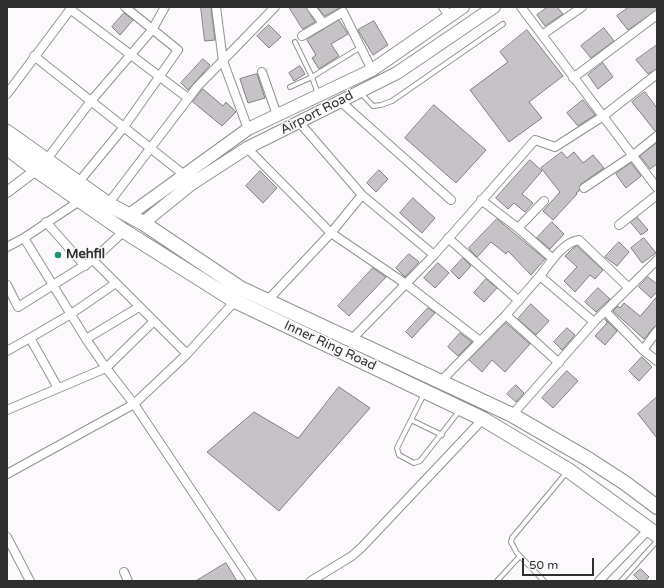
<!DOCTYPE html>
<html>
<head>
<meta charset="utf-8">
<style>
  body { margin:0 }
  #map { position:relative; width:664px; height:588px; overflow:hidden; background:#fcf9fd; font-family:"Varela Round",sans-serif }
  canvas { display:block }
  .frame { position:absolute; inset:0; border:8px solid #302f30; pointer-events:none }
  .scale { position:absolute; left:522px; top:558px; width:72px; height:18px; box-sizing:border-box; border:2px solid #302f30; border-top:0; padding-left:5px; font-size:12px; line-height:14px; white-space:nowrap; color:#302f30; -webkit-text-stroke:3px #fcf9fd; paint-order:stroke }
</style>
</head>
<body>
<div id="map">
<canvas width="664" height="588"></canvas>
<div class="frame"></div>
<div class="scale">50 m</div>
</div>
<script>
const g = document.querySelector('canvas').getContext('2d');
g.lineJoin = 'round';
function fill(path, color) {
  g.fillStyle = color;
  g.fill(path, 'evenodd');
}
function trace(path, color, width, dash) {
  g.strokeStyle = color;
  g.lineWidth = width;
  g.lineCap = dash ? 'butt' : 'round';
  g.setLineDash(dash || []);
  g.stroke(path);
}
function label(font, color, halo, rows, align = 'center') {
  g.font = font + ' "Varela Round",sans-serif';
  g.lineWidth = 3;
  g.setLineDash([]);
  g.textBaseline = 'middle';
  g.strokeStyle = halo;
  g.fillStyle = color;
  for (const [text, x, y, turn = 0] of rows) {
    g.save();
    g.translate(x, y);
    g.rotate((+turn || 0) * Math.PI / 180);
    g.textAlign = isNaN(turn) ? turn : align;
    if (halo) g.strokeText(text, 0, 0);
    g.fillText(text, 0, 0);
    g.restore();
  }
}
const building = new Path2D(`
  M201,7H211L215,40L205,41Z
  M289,7H306L315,22L303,29Z
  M318,7H341L325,16Z
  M548,7H557L563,14L545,26L537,15Z
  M629,7H657V10L628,30L617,16Z
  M124,13L133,20L120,35L112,27Z
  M339,20L348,34L331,44L339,56L319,69L312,58L316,55L307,40Z
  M374,21L388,45L373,55L358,30Z
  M269,25L281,37L269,48L257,36Z
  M604,28L614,41L591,58L581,46Z
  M527,30L563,76L529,102L542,118L509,142L470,90L508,62L500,52Z
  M657,45V69L648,74L636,60Z
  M203,59L210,65L188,90L181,83Z
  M603,63L613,77L598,89L588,75Z
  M300,66L305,74L294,81L289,73Z
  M257,74L265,98L248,103L240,79Z
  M203,89L223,106L226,102L236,112L222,126L193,102Z
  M645,92L657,108V131H655L632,102Z
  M583,100L595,115L578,126L567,113Z
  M434,105L486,150L456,183L405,138Z
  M657,143V164L650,169L640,156Z
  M562,152L567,158L574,152L583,163L593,155L604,168L581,184L579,191L576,193L577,194L553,220L543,211L560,192L541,168Z
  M530,160L542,171L522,194L533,203L525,212L514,203L508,209L496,198Z
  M631,163L641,176L626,188L616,174Z
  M379,170L388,179L376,192L367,183Z
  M260,171L277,188L263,203L246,186Z
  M413,198L435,218L422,233L400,213Z
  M637,217L648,230L641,235L631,223Z
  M497,219L545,259L531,275L508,251L506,254L491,242L477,257L470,250L469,248Z
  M552,222L564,234L550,249L537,238Z
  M644,238L656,253L642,263L631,248Z
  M619,242L629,252L617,266L605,257Z
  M577,246L603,270L595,279L590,275L575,292L564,281L577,267L565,256L572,249Z
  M409,254L419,262L405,277L396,268Z
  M463,258L471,266L459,279L451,271Z
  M438,263L449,273L435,288L424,278Z
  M373,268L386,277L349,316L338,306Z
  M648,277L657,284V292L651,298L639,287Z
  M486,279L497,288L484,302L474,293Z
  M598,288L610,299L596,312L585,302Z
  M657,297V325L653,328L644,339L613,311L618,306L620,308L624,303L640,316Z
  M531,304L549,321L536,335L518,319Z
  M428,308L435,313L412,338L406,332Z
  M605,319L617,331L605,345L595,336L607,323Z
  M506,323L530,344L505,372L492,360L482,372L469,360Z
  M567,328L575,335L562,350L554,342Z
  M460,333L472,342L458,356L448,347Z
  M642,357L652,367L639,381L629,371Z
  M567,371L578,381L553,408L542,398Z
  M516,385L524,393L516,402L507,394Z
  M339,387L370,408L279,511L207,452L254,412L298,438Z
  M657,397V438L638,414Z
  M226,563L237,581H196Z
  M641,569L649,577L645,581H640L634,575Z`);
fill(building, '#c6c3c6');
trace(building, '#827f83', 1);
const service = new Path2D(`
  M290,87L312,77L295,42
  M360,92L373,106L381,105L392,101L503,24
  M318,94L312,77L361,47
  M424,394L397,448L399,455L414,463L420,461L460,410
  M411,420L442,435
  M497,581L520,556
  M544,581L517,553L511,542L512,538L567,472
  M621,581L657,541`);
const minor = new Path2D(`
  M216,7L223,61L248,129
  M311,7L323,23
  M443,7L449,16
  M521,7L657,188
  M70,9L188,98
  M542,35L582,7
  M302,36L343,12L372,70
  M34,56L183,174
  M262,72L277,115
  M573,78L657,15
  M7,94L72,7
  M340,101L451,200
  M299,122L362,195L434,255
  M247,148L331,233L406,284L480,341
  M47,159L91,101L152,30L165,7
  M78,183L124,127L178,50L125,7
  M584,188L632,156L657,136
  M481,200L518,228L553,259
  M108,204L197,87L275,7
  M46,222L85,266
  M619,225L657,195
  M518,228L544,201
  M24,238L86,339L106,368L134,404L252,581
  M448,238L519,301
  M7,247L24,238L81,200
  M93,260L187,354
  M540,276C550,263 563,242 579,240L628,287
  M7,285L18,307L93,260L124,231
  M266,302L331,233L362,195
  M605,311L643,350
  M506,315L540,276L594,322
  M657,331L643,350L657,361
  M86,339L139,307
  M351,340L434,255L535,140L555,147L602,117L657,74
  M7,351L30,338
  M441,381L506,315L559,363
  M58,388L30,338L71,314L116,283
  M7,410L106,368L154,321
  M512,415L594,322L657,260
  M7,474L134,404L187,354L235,301
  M7,537L30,581
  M124,572L128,581
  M311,581L352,556L362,547L483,419
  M599,581L650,528`);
const tertiary = new Path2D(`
  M7,192L36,170`);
const secondary = new Path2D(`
  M129,215L248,129L372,70L463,7
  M143,223L190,185L247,148L397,73L494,7`);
const trunk = new Path2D(`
  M7,132L108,204L143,223L240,288L512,415L588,459L625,483L657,507
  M7,148L36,170L124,231L235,301L483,419L568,470L657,535`);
trace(service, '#949194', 6);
trace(minor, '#949194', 10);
trace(tertiary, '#949194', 12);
trace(secondary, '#949194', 14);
trace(trunk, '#949194', 16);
trace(service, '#fff', 4);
trace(minor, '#fff', 8);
trace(tertiary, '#fff', 10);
trace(secondary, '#fff', 12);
trace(trunk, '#fff', 14);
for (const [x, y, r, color] of [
  [58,255,4,"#1f9275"]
]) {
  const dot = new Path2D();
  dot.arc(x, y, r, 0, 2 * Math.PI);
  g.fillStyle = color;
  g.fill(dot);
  trace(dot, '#fcf9fd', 1.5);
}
label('13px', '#302f30', '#fcf9fd', [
  ["Airport Road",317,113,-27],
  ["Inner Ring Road",330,346,25]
]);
label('bold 13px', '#302f30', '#fcf9fd', [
  ["Mehfil",66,255]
], 'left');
</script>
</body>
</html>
